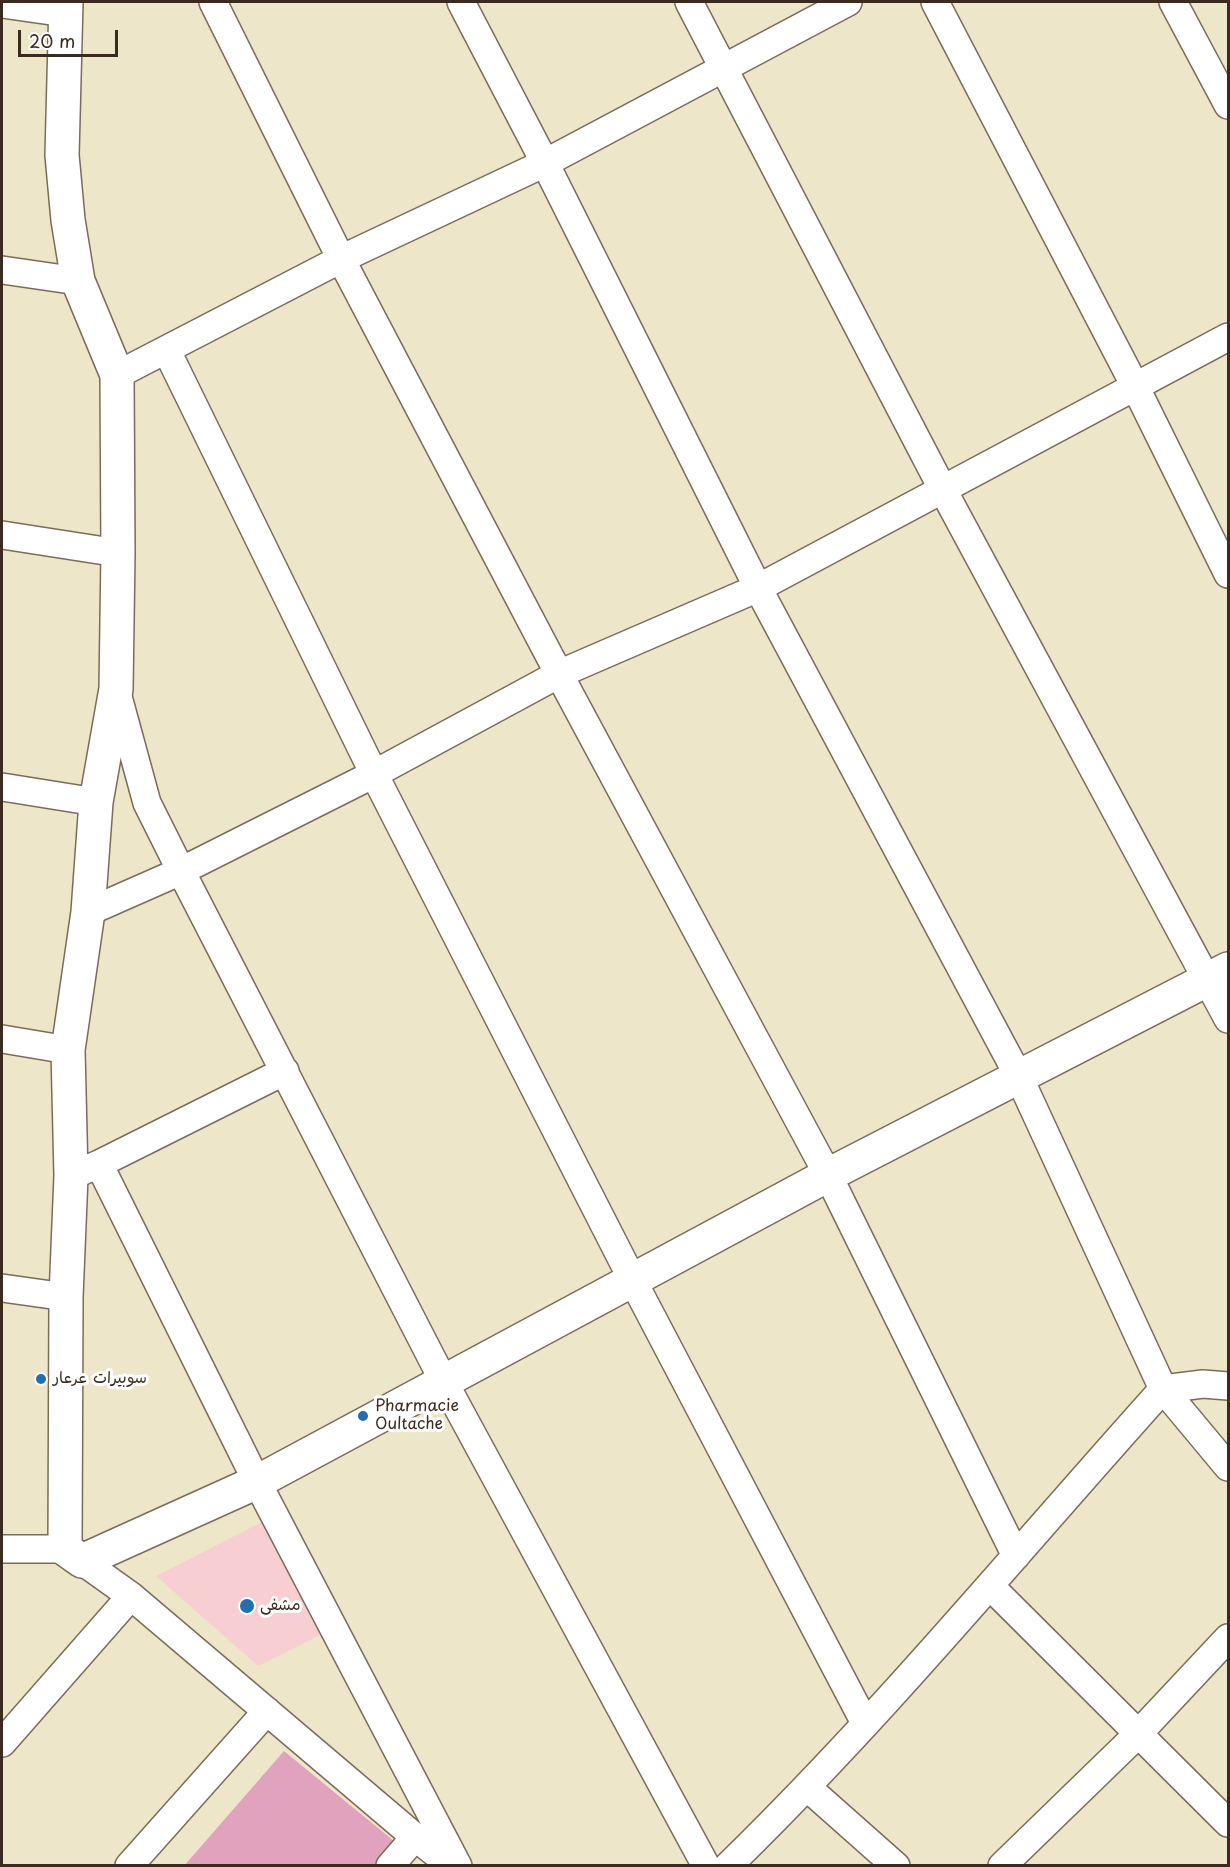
<!DOCTYPE html>
<html>
<head>
<meta charset="utf-8">
<style>
  body { margin:0 }
  #map { position:relative; width:1230px; height:1867px; overflow:hidden; background:#eee6c9; font-family:"Playpen Sans",sans-serif }
  canvas { display:block }
  .frame { position:absolute; inset:0; border:3px solid #3b2a1e; pointer-events:none }
  .scale { position:absolute; left:18px; top:30px; width:100px; height:27px; box-sizing:border-box; border:3px solid #3b2a1e; border-top:0; padding-left:8px; font-size:18px; line-height:21px; white-space:nowrap; color:#3b2a1e; -webkit-text-stroke:4px #fff; paint-order:stroke }
</style>
</head>
<body>
<div id="map">
<canvas width="1230" height="1867"></canvas>
<div class="frame"></div>
<div class="scale">20 m</div>
</div>
<script>
const g = document.querySelector('canvas').getContext('2d');
g.lineJoin = 'round';
function fill(path, color) {
  g.fillStyle = color;
  g.fill(path, 'evenodd');
}
function trace(path, color, width, dash) {
  g.strokeStyle = color;
  g.lineWidth = width;
  g.lineCap = dash ? 'butt' : 'round';
  g.setLineDash(dash || []);
  g.stroke(path);
}
function label(font, color, halo, rows, align = 'center') {
  g.font = font + ' "Playpen Sans","Playpen Sans Arabic",sans-serif';
  g.lineWidth = 6;
  g.setLineDash([]);
  g.textBaseline = 'middle';
  g.strokeStyle = halo;
  g.fillStyle = color;
  for (const [text, x, y, turn = 0] of rows) {
    g.save();
    g.translate(x, y);
    g.rotate((+turn || 0) * Math.PI / 180);
    g.textAlign = isNaN(turn) ? turn : align;
    if (halo) g.strokeText(text, 0, 0);
    g.fillText(text, 0, 0);
    g.restore();
  }
}
fill(new Path2D(`
  M262,1522L320,1635L258,1666L156,1576Z`), '#f7cfd2');
fill(new Path2D(`
  M284,1751L400,1846L383,1866H184Z`), '#e1a2be');
const minor = new Path2D(`
  M213,2L341,259L559,674L828,1175L1016,1556
  M461,2L545,163L758,588L1019,1077L1163,1389L1228,1467
  M689,2L943,490L1228,1019
  M935,2L1136,388L1228,574
  M1173,2L1228,105
  M2,4L65,13
  M2,270L78,281
  M167,351L374,774L633,1281L865,1723
  M117,375L341,259L545,163L848,2
  M2,535L118,553
  M117,693L147,803L181,871L444,1382L706,1866
  M2,787L96,802
  M88,912L181,871L374,774L559,674L758,588L1228,337
  M2,1039L68,1050
  M99,1164L285,1071
  M71,1176L99,1164L257,1482L458,1866
  M2,1288L66,1297
  M2,1549H65
  M82,1561L131,1596L415,1837L452,1866
  M991,1587L1228,1823
  M2,1743L131,1596
  M808,1788L896,1866
  M129,1866L267,1711
  M390,1866L415,1837
  M728,1866C883,1715 1019,1549 1163,1389L1203,1384L1228,1386
  M1002,1866L1138,1734L1228,1638`);
const tertiary = new Path2D(`
  M66,2L62,155L68,220L78,281L117,375L118,553L116,689L96,802L88,912L68,1050L71,1176L66,1297L65,1549L82,1561L257,1482L828,1175L1228,969`);
trace(minor, '#7a6c5a', 30);
trace(tertiary, '#7a6c5a', 36);
trace(minor, '#fff', 27);
trace(tertiary, '#fff', 33);
for (const [x, y, r, color] of [
  [41,1379,6,"#1f6fb2"],
  [363,1416,6,"#1f6fb2"],
  [247,1606,8,"#1f6fb2"]
]) {
  const dot = new Path2D();
  dot.arc(x, y, r, 0, 2 * Math.PI);
  g.fillStyle = color;
  g.fill(dot);
  trace(dot, '#fff', 2);
}
label('16px', '#3b2a1e', '#fff', [
  ["سوبيرات عرعار",53,1379],
  ["Pharmacie",375,1407],
  ["Oultache",375,1425],
  ["مشفى",260,1606]
], 'left');
</script>
</body>
</html>
